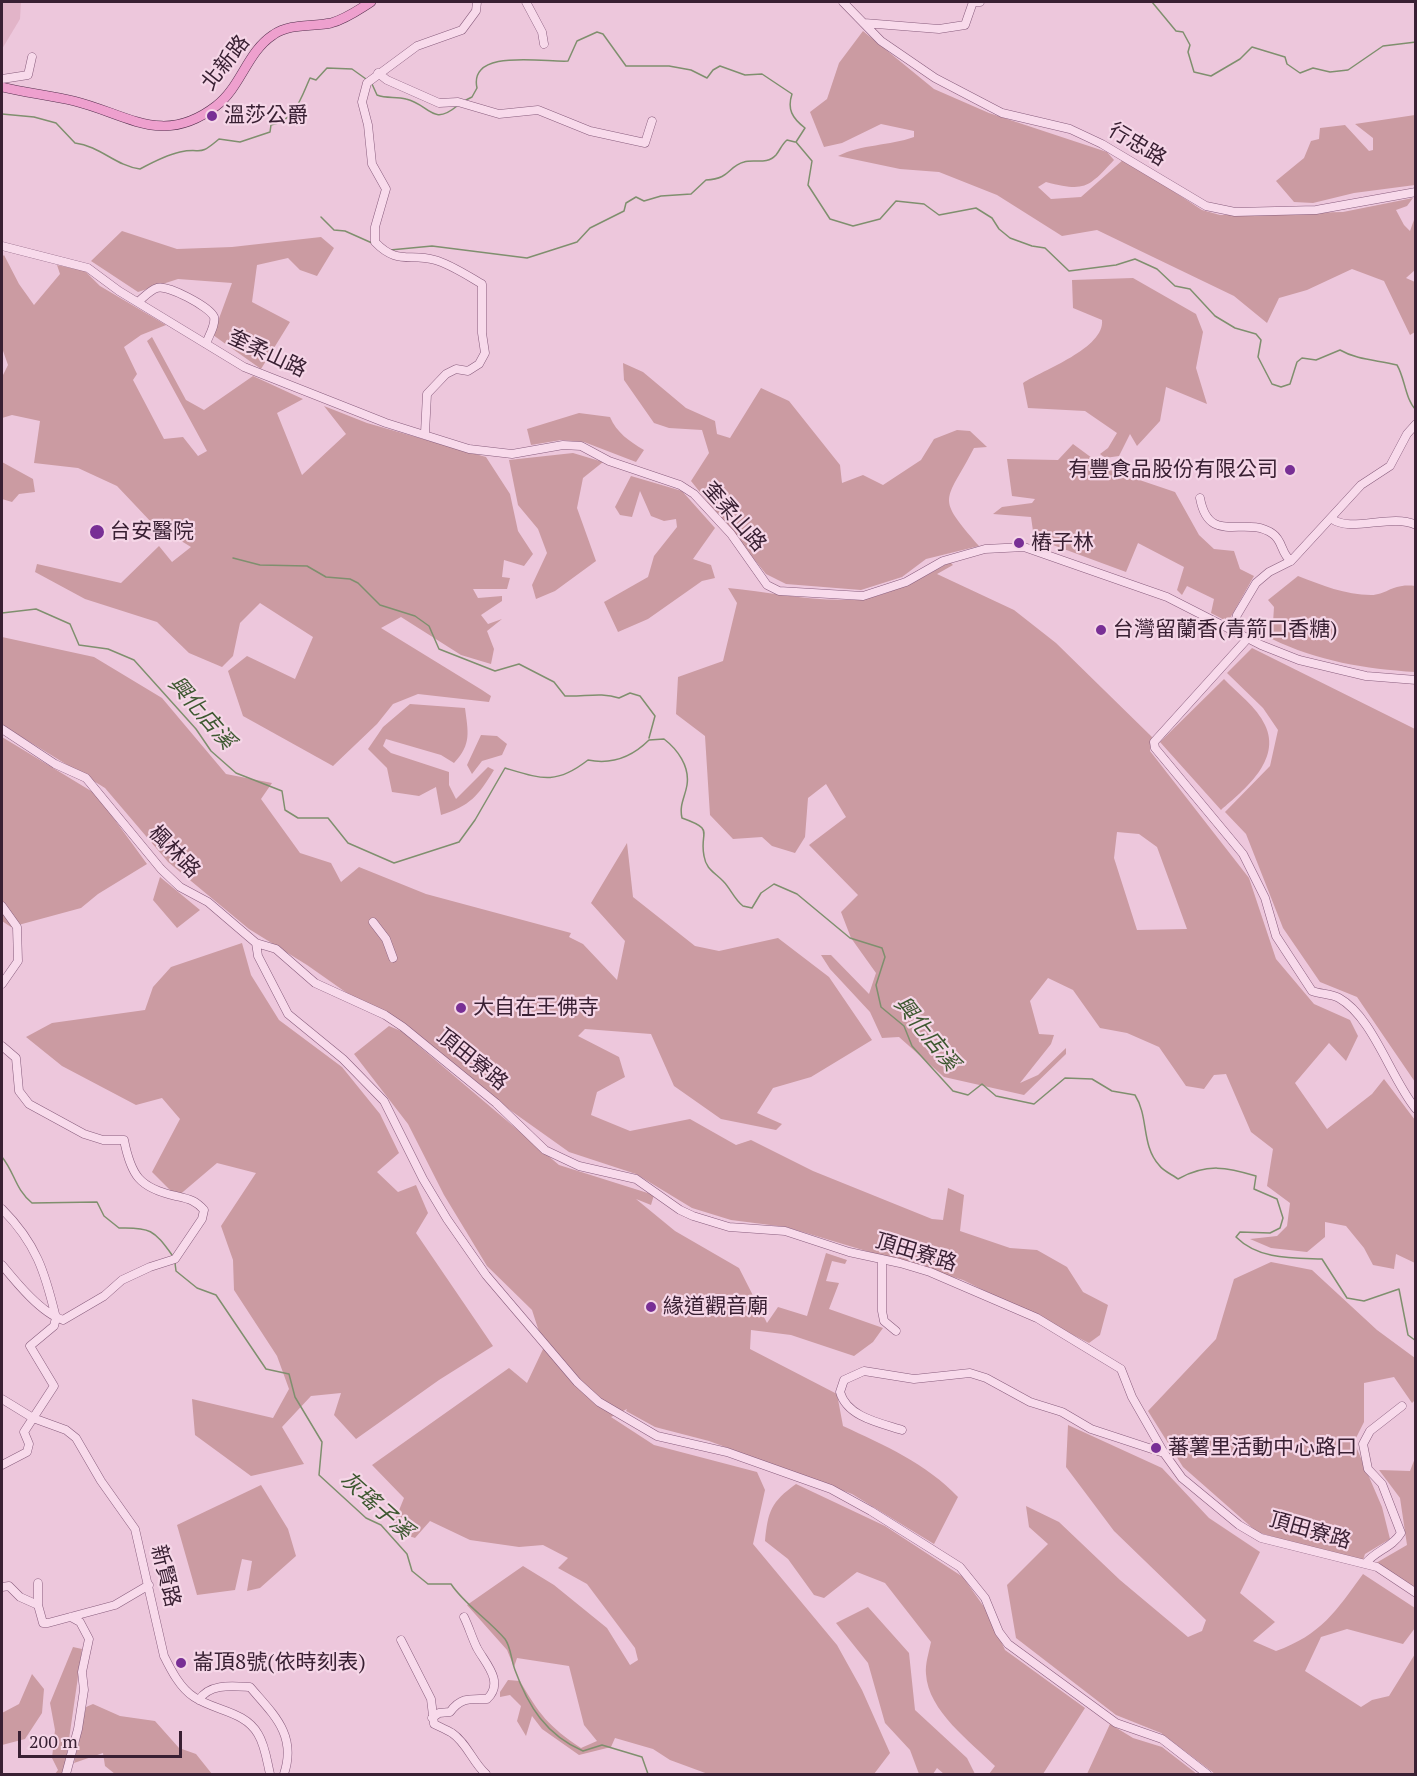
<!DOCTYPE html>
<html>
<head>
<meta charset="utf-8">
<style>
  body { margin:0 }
  #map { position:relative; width:1417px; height:1776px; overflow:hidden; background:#edc7dc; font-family:"PT Serif",serif }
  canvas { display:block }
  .frame { position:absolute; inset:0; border:3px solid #392033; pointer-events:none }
  .scale { position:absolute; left:18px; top:1731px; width:164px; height:27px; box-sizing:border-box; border:3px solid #392033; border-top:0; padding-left:8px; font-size:18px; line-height:21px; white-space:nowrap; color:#392033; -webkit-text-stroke:4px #f5d6e7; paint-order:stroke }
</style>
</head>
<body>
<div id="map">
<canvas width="1417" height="1776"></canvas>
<div class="frame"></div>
<div class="scale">200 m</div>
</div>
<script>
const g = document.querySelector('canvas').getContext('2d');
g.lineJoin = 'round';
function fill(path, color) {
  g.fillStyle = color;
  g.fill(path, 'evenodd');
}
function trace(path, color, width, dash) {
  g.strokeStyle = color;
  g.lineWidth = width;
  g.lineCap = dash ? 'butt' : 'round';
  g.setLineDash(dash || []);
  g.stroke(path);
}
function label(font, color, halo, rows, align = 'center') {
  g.font = font + ' "PT Serif","Noto Sans TC",serif';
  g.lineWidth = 4.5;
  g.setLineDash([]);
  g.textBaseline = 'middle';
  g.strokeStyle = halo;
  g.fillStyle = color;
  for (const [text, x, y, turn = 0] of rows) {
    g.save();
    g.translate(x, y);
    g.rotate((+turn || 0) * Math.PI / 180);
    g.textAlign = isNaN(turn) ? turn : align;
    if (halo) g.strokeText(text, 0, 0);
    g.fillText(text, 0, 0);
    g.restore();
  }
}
fill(new Path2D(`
  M2,2H21L20,19L2,49Z`), '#e2b4c8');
fill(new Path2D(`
  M863,31L934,89L989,113L1107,152L1114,160C1088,188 1085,192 1046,182L1038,187L1051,199L1081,197L1124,159L1202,210L1220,215L1343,212L1413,198L1407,206L1396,210L1404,225L1410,231L1415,217V270L1406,278L1415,282V332L1410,335L1384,281L1352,269L1307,290L1279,298L1267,323L1234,296L1097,230L1062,236L997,195L939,172L900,169L838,156C862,144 889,146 914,137V131L881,124L842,143L824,147L810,112L827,99L839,63Z
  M1415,115V185L1354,193L1313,203L1294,202L1276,181L1304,158L1311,141L1319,139L1320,128L1345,125L1369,151L1373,150V138L1355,124Z
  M122,231L177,249L232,247L321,237L334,248L317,276L300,270L288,258L257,265L252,302L290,322L261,369L213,335L232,283L178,279L138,292L91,261Z
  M4,255L19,284L34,305L60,274L57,265L85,271L100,286L166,325L141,335L124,347L137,374L133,380L164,439L183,437L198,456L207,451L147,341L152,337L186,400L204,410L253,376L303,399L277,413L302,475L346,434L324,406L367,423L486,457L510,494L518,531L533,554L524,566L504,560L502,577L510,578L507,589H473L478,598L502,596V601L481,615L488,624L502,619L487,631L494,649L491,664L461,655L401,617L381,628L482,690L491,696L489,702L418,694L393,704L377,724L333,766L243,716L228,671L247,656L295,679L313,637L260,603L240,623L233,656L222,667L189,653L157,622L85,599L35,572L37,564L121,583L159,546L172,562L191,547L152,523L117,486L78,468L34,463L40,421L12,415L2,418V377L8,365L2,348V257Z
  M1133,278L1196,314L1203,332L1196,368L1207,404L1166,387L1160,421L1137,446L1130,434L1119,456L1105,458L1100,454L1108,448L1117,433L1085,411L1028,408L1023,383C1043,370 1105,348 1102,320L1073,308L1072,280Z
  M623,363L643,372L686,408L715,421L717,434L730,438L761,388L789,401L840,465L842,483L863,475L883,485L921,460L934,439L957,430L970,431L987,447L974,448C945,504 935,495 979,546L926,559L902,577L861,590L786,584L766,574L691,481L709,453L702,430L669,428L654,423L624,380Z
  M579,413L610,417C617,433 629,441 644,450L636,462L584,442L561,440L531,445L527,429Z
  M1073,444L1107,469L1175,492L1199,535L1214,549L1234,551L1240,569L1254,576L1228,622L1211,613L1214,599L1187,586L1182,595L1177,590L1184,567L1138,543L1126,572L1034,538L1031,517L993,514L1002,507L1032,503L1035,499L1012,496L1007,459L1058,460Z
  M573,453L603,462L583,478L577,508L596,561L555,591L536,599L532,585L547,553L538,529L518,505L509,460Z
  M2,462L33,479L35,492L19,494L12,502L2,499Z
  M631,476L682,491L715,528L693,559L711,565L715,578L702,581L648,619L618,632L604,602L648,577L654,556L677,527L676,519L664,521L651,516L640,491L632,517L620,515L615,507Z
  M950,562L953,565L937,574L1014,610L1056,643L1152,737L1150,751L1249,878L1276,959L1314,1004L1350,1020L1358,1036L1346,1061L1329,1043L1295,1083L1327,1129L1372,1094L1384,1079L1415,1120V1263L1396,1254L1394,1269L1373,1265L1364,1248L1346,1226L1325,1222V1237L1307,1252L1271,1248L1250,1239L1277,1236L1287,1226L1290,1203L1267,1186L1273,1149L1251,1132L1226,1074L1214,1075L1204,1089L1186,1086L1159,1047L1127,1033L1100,1028L1073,990L1048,978L1030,1001L1039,1034L1054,1035L1051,1044L1020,1083L1038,1075L1066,1048V1054L1024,1095L944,1077L899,1037L882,1038L870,1012L830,969L821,955H831L869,994L876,973L851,938L841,912L858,895L809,845L846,817L826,784L808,798L805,837L795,853L772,846L762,837L733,839L710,815L705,736L676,714L678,677L723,661L737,603L728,588C771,592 817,603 861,599C885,597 929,575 950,562ZM1117,832L1139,834L1157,847L1187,929L1137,930L1114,858Z
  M1298,576C1322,585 1345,595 1371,595C1387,595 1392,583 1415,586V672C1366,669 1317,661 1272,639L1274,607L1268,600Z
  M2,637L94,657L162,698L226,774L272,783L261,799L300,853L331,863L341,882L359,867L426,894L571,933L569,937L583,944L617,980L625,941L591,903L627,843L633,897L695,946L719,951L778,938L829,977L872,1040L811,1077L773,1088L757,1113L782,1124L776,1130L721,1119L674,1086L651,1034L585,1029L578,1036L619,1057L625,1077L597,1092L591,1115L630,1131L690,1119L736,1145L751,1140L813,1171L932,1219L943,1220L948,1188L964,1195L960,1231L1010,1248L1037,1250L1067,1267L1083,1292L1108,1305L1100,1335L1089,1343L963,1280L786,1227L731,1220L692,1208L636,1174L569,1152L413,1041L559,1165L654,1195L651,1205L636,1199L675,1231L739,1268L767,1323L778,1307L807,1316L826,1253L847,1260L845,1264L832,1261L826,1281L839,1283L829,1309L883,1328L873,1342L854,1356L791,1335L751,1330L750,1349L837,1394L843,1426C884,1445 927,1464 958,1497L934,1544L852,1494L709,1441L655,1427L626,1411L627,1409L611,1417L654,1445L757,1472L765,1490L753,1544L837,1645L862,1690L890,1753L874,1774H708L670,1760L653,1749L615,1738L611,1747L579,1755L542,1729L532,1716L526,1736L517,1721L521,1706L510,1695L500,1697V1692L508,1680L520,1681C539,1714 548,1726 581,1748L597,1741L584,1725L569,1666L517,1658L514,1667L507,1650L467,1605L523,1566L554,1585L607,1628L630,1665L638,1660L635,1648L587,1584L558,1568L568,1558L543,1545L519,1547L470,1540L430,1521L415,1538L391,1530L404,1498L372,1465L509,1368L527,1383L544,1347L532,1310L487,1266L444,1195L408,1124L354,1054L389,1026L401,1031L307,965L249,929L168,862L105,788L2,725Z
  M1252,648L1415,729V1082L1357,997L1320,982L1283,928L1246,834L1225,812L1270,766L1278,730L1263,708L1227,673Z
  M1224,679C1237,693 1257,707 1265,725C1282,760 1244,790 1221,810L1160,742Z
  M410,704L465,708C468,732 472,744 454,763L441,755L386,739L383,746L391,753L449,772V785L456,799L488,767L494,770C478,796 470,806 441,815L436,787L419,796L392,792L387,768L368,749L383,727Z
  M481,735L497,736L507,744L502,755L482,761L472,774L467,765Z
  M2,737L96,794L147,864L98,894L81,908L11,927L2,921Z
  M160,877L200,910L177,928L153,900Z
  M242,943L251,975L279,1020L342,1067L380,1114L399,1153L377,1172L398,1192L416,1185L428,1213L416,1233L493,1346L439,1380L356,1439L334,1415L341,1393L311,1396L282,1427L304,1464L251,1476L195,1435L192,1399L273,1418L289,1389L277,1356L234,1290L233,1260L221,1226L256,1173L217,1163L177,1197L152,1172L180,1119L162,1098L136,1105L62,1066L26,1037L52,1023L145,1010L153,987L171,967Z
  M1271,1262L1312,1270L1377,1330L1415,1358V1400L1412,1403L1394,1377L1364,1383V1422L1354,1442L1382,1507L1390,1539L1365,1554L1362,1563L1257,1532L1183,1467L1148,1411L1216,1339L1234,1279Z
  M1068,1425L1162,1468L1209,1518L1260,1552L1240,1593L1275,1622L1253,1641L1276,1651C1321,1635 1336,1611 1363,1574L1415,1608V1628L1403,1644L1347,1629L1321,1637L1305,1671L1361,1707L1372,1700L1389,1696L1415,1654V1774H1215L1161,1733L1116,1715L1016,1638L1007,1585L1048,1544L1029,1527L1026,1506L1059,1522L1120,1580L1188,1637L1202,1631L1206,1620L1114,1531L1066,1467Z
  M1415,1458V1589L1376,1563L1407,1545L1400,1498L1379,1470L1410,1471Z
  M796,1484L885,1526L963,1577L989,1614L1005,1650L1085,1708L1043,1774H989L995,1766C971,1742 928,1711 926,1674C925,1664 929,1652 931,1642L885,1583L857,1572L824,1598L814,1595L788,1559L765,1541C768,1511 771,1502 796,1484Z
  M261,1485L288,1529L296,1556L260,1588L247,1591L252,1561L242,1559L235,1590L197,1595L177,1525Z
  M868,1607L909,1653L915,1710L967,1758L975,1774H944L937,1768L933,1774H919L910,1750L885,1723L868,1663L836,1623Z
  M73,1647L82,1649L64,1774H55L58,1770L52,1758L55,1730L50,1703Z
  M32,1674L44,1689L42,1713L25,1739L2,1745V1713L19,1704Z
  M93,1704L120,1716L155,1721L179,1748L196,1754L212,1774H115L105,1766L103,1753L74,1763L86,1707Z
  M1110,1724L1133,1738L1162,1747L1197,1774H1087Z`), '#cb9ba2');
trace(new Path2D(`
  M1152,2L1176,31L1183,32L1190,45L1188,52L1194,72L1211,76L1240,59L1252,47L1285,57L1287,64L1300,73L1313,68L1330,72L1348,70L1383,46L1416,42
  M372,84L377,95C387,99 396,96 406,99C429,104 432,127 457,106
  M466,100L472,97L477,88C468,47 548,63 568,61L577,41L597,32L603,34L626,66H669L691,70L707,78L713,70L720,66L745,75L762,74L792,94C787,109 792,118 805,128L796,142L812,161L808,185L830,219L853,226L880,219L896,201L924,204L939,215L976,208L992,218L999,229L1010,238L1032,246L1045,248L1069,271L1116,265L1135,259L1157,269L1175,286L1190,289L1215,316L1235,328L1256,334L1261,340L1258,357L1272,384L1281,387L1290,384L1297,362L1302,358L1316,360L1340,350C1357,360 1377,360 1397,365C1405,378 1405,399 1416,410
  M2,114L34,117L56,123L75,143C100,146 116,166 140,169C153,162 166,155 180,152C203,147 197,158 219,139L240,142L270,132L271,125C295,121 301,98 310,78L316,80L327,68L352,69L366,79
  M321,217L334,230L345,231L372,243
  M390,250L432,246L527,258L577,242L590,228L624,211L626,203L636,197L644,201L661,196L691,194L706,180C731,179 728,166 744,162C754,159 767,165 776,155C780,150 782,144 787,140L795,142
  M233,558L260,565L307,566L326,577L350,579L358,583L380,605L415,616L429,626L439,649L495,671L519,664L554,682L565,696C584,697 601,692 619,698L630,693L640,696L655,716L649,738
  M2,613L36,609L70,624L79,645L108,649L134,660L196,729L211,751L236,773L282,791L285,810L298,818H328L348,843L394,863L459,842L475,820L505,768C542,779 556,785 588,760C613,765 632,757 649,740L664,739C677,749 690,766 687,785C685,797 679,805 682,818C716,830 699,831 704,856C706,869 714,872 723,881C731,889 734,899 743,906L752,908L761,893L774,884L797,894L850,938L882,948L885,957L876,985L881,1007L904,1026L912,1046L953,1091L968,1095L982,1084L996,1096L1034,1104L1065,1078L1092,1079L1112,1091L1135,1095C1149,1117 1141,1145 1159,1165C1163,1171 1173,1175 1178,1179C1207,1163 1227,1167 1256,1176L1254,1189L1277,1199L1283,1218L1280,1228L1270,1233L1240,1232L1236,1237C1259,1260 1293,1258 1322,1259L1347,1298L1364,1301L1399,1289L1408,1335L1416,1341
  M2,1157C15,1173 15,1189 32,1203L97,1202L104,1216L119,1228C150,1227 154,1230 172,1255
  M175,1263L176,1271L197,1288L216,1295L266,1369L289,1374L295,1397L322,1442L319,1475L366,1518L381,1525L407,1554L412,1571L428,1584H451C465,1605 488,1619 505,1639C511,1647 511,1660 515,1670C528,1706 546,1735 583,1751L602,1745L642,1757L648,1774`), '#7f8f6e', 1.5);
const minor = new Path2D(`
  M526,2L542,32L544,44
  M843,2L881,41L935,78L1002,113L1070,129L1102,144L1206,206L1235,212L1316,210L1416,192
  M864,23L939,29L965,25L973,2H980
  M378,73L387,80L439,103L458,102L499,114L538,110L590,131L645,143L652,121
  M2,79L28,75L32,57
  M2,246L88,268L119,291L244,367L386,423L469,449L512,454L563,445L581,446L609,461L680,485L694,494L731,534L767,585L779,591L863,596L906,582L943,561L985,549L1024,547L1167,597L1261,645L1299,660L1366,676L1416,680
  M138,302C143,298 150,290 157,288C167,284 210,307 214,317C216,325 208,337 206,344
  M425,433L427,394L446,374L456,369L468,371L479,364L485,353L482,333V284C468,276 450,264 435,260C409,253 397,265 375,242V227L386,189L372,164L368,125L362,102L367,83L417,46L462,30L476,11L477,2
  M1200,498C1209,547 1245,514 1273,534C1283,541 1281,554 1291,561
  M1332,519C1351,533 1392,513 1416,525
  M1233,630L1237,615L1256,583L1269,572L1291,561L1361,485L1390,466L1407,434L1416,424
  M1248,638L1154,742L1155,748L1243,854L1265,898L1276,936L1312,991C1320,994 1332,994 1339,998C1373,1017 1391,1079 1416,1109
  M2,729L55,764L86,778L161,869L180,887L208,902L256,943L276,949L315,983L385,1015L403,1027L496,1103L545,1150L579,1166L636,1179L680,1210L693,1216L729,1227L785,1231L849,1252L900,1263L930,1272L1037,1318L1121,1369L1132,1397L1164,1453L1182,1478L1239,1525L1261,1538L1377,1567L1416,1593
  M2,906L17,927L18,961L2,984
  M373,922L386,939L393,958
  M256,943L258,956L288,1014L343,1059L384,1101L423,1179L447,1219L486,1275L577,1382L599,1402L657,1436L727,1452L831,1489L871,1511L960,1567L985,1598L999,1632L1008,1644L1116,1723L1162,1739L1207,1774
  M2,1046L16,1058L19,1091L29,1104L84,1134L103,1140H124C131,1175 139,1188 176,1196C189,1199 195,1200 204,1210L202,1219L175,1259L150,1267L122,1280L104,1296L63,1320C41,1313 16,1282 2,1265
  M2,1209C36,1243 45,1272 56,1318L54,1326L30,1346L54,1386L24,1432L29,1444L27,1452L2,1465
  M882,1259V1311L884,1321L896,1331
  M2,1399L33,1418L66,1430L76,1438L101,1481L135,1529L164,1656C171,1670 180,1688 194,1697C215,1711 245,1711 258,1734C265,1745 267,1761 270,1774
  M902,1430C880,1423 847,1417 840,1392L844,1380L864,1371L914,1379L970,1373L986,1378L1030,1402L1062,1412L1091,1429L1164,1453
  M1365,1564C1376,1550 1392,1548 1401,1533L1382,1484L1368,1469L1363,1444L1370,1431L1402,1406
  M2,1587L9,1586L20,1597L38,1605L43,1623H48L115,1605L149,1585
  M38,1605V1583
  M401,1640L431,1699L434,1724C440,1727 447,1730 452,1733C467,1743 473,1763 486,1774
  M199,1700C209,1683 233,1686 250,1687C274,1715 297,1735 284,1774
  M432,1718L439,1713L450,1712C461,1697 470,1699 487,1699C505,1682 485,1663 477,1648C472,1638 469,1627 464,1617
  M66,1774L78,1729L84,1690L82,1672L89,1639L80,1622L71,1617`);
const major = new Path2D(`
  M2,87C25,93 50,95 74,101C127,114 163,147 216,106C241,87 247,52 273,35C290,23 312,27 331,23C346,19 358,10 371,2`);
trace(minor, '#885d7d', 9);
trace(major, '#56304f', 10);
trace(minor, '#f8daeb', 8);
trace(major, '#eea0ce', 9);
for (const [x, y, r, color] of [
  [212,116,6,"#782f95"],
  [1290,470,6,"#782f95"],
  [97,532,8,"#782f95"],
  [1019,543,6,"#782f95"],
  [1101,630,6,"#782f95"],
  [461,1008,6,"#782f95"],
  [651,1307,6,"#782f95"],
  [1156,1448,6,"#782f95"],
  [181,1663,6,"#782f95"]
]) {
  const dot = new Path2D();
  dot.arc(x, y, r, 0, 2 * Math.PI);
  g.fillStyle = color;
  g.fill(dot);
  trace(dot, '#f5d6e7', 2);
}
label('21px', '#392033', '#f5d6e7', [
  ["北新路",226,63,-52],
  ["行忠路",1137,145,31],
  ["奎柔山路",267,354,25],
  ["奎柔山路",734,517,49],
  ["楓林路",174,852,46],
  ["頂田寮路",472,1060,39],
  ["頂田寮路",916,1253,17],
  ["頂田寮路",1310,1531,16],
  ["新賢路",165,1576,76]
]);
label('21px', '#392033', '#f5d6e7', [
  ["溫莎公爵",224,116],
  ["有豐食品股份有限公司",1278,470,"right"],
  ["台安醫院",110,532],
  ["樁子林",1031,543],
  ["台灣留蘭香(青箭口香糖)",1113,630],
  ["大自在王佛寺",473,1008],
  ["緣道觀音廟",663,1307],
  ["蕃薯里活動中心路口",1168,1448],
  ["崙頂8號(依時刻表)",193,1663]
], 'left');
label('italic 22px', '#3d5830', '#f5d6e7', [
  ["興化店溪",201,713,49],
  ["興化店溪",926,1034,51],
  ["灰瑤子溪",376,1506,42]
]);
</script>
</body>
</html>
